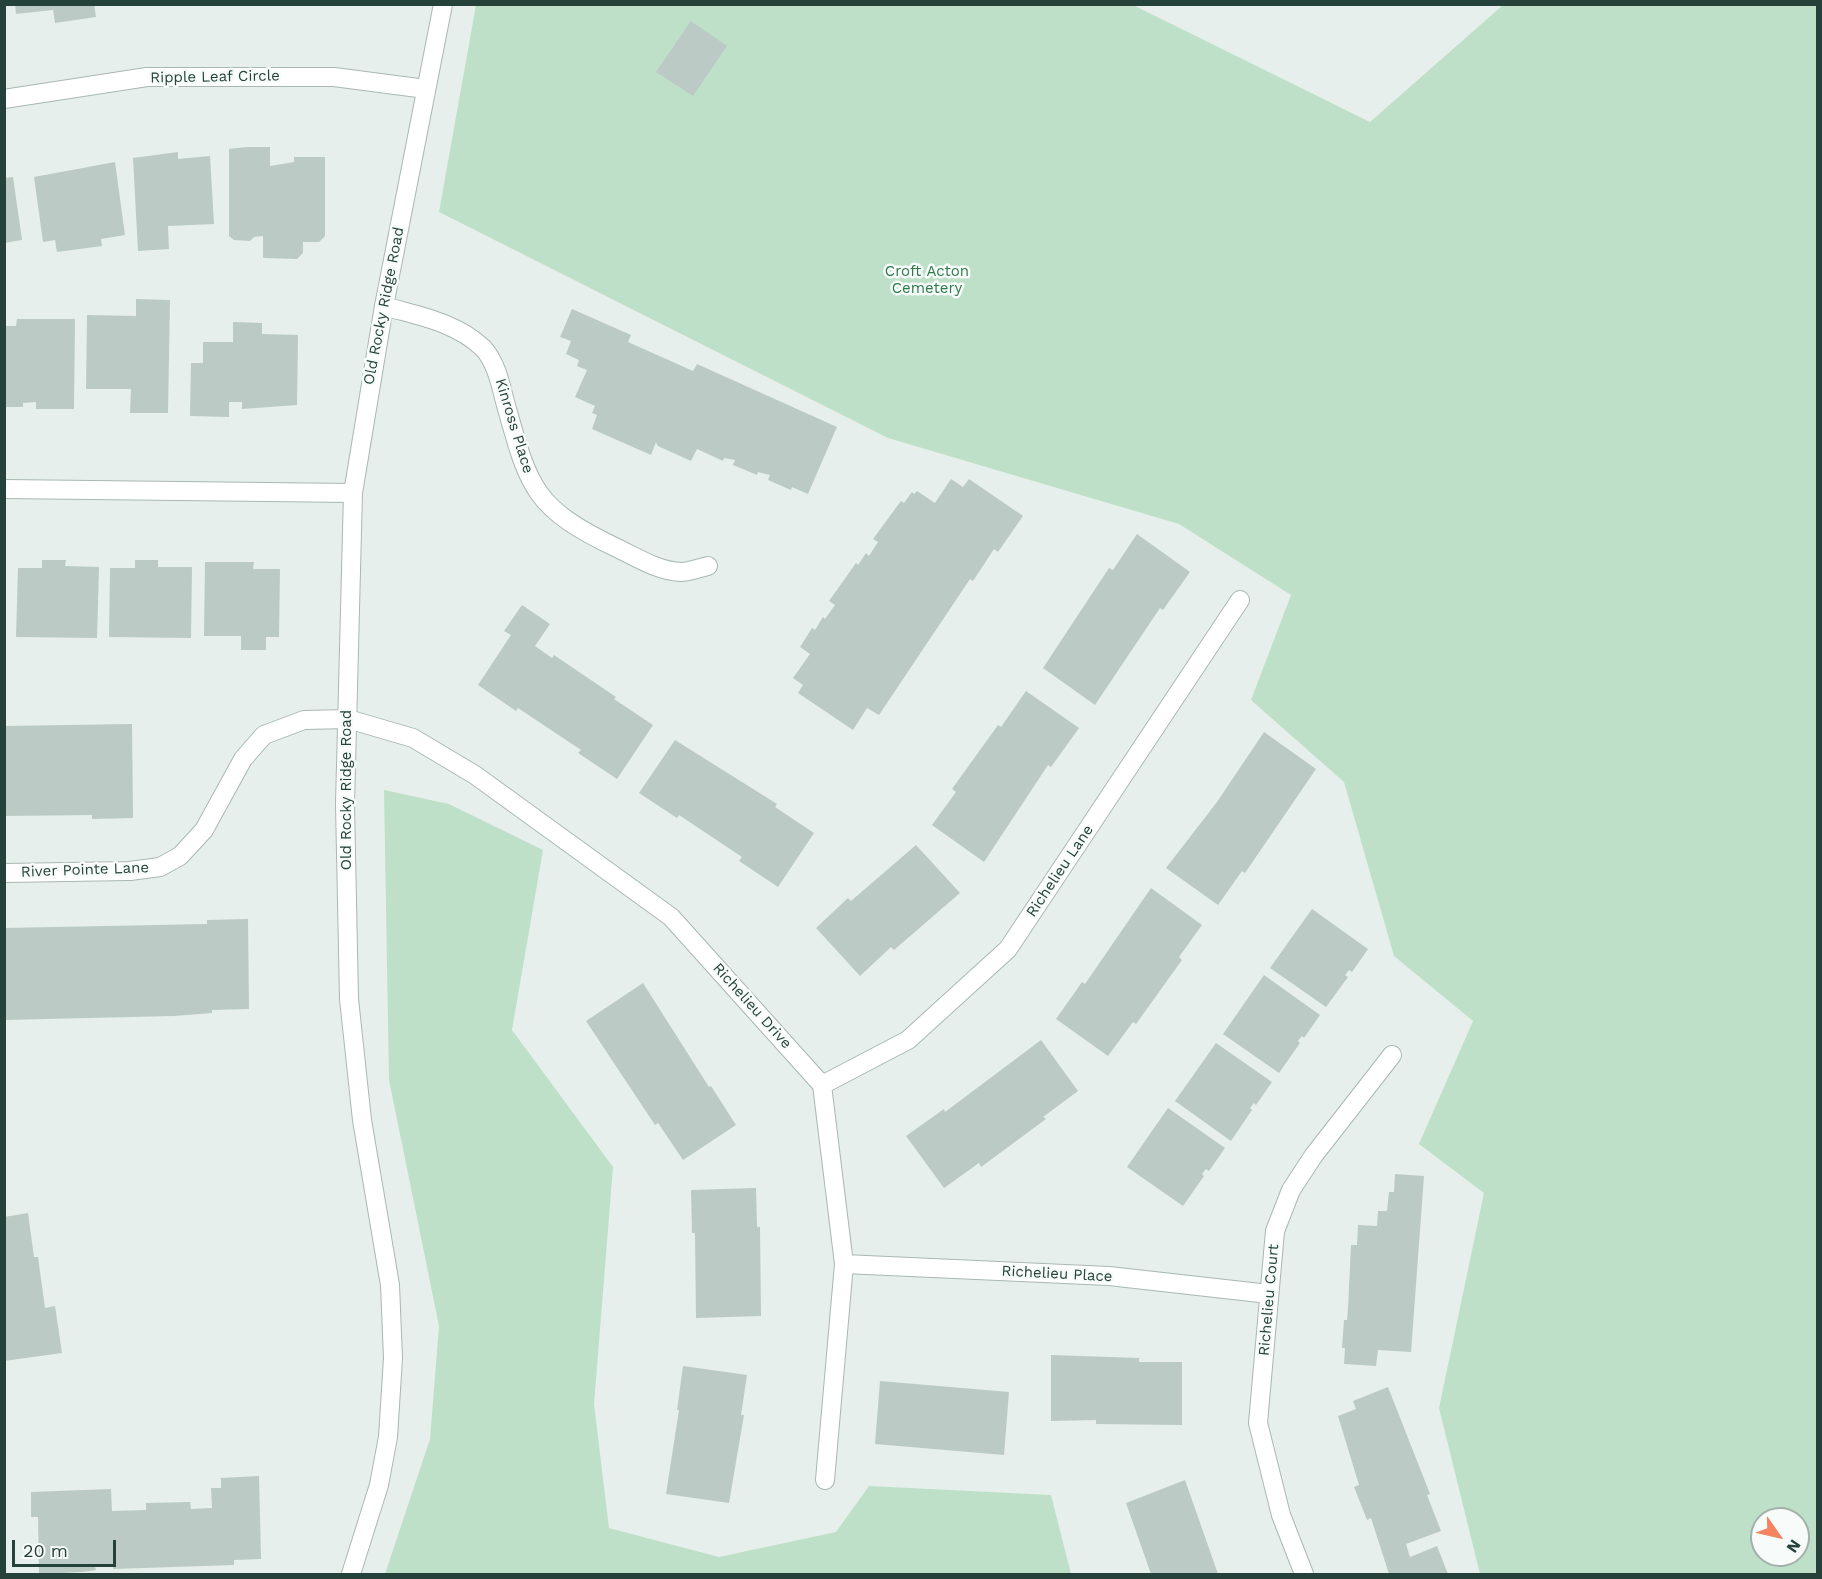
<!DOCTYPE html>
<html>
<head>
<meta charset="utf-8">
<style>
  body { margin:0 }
  #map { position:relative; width:1822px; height:1579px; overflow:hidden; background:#e6efeb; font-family:"Work Sans",sans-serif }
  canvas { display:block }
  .frame { position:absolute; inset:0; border:6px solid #24423a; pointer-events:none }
  .north { position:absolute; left:1750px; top:1507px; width:60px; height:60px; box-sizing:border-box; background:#f7fbf9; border:2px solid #a3b1ad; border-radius:50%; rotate:124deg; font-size:16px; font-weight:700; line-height:24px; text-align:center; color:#24423a }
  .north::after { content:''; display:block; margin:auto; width:21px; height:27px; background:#f4845f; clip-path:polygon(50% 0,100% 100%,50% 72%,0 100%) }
  .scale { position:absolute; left:12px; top:1540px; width:104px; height:27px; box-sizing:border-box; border:3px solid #24423a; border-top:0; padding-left:8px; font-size:18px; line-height:21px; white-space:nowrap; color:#24423a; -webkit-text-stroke:4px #f7fbf9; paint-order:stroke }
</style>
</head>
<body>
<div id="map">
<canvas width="1822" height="1579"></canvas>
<div class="frame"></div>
<div class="north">N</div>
<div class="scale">20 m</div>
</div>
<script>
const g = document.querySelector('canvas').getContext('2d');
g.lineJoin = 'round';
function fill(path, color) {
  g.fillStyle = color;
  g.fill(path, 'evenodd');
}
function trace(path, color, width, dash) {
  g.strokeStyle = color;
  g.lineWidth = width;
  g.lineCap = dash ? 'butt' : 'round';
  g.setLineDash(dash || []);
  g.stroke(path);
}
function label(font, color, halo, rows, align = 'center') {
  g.font = font + ' "Work Sans",sans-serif';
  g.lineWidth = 5;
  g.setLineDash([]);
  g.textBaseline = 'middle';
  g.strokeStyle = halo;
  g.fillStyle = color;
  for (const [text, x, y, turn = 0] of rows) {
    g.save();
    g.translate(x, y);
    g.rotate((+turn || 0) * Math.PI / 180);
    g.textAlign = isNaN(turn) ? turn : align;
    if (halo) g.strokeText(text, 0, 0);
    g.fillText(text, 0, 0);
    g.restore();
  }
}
fill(new Path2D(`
  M476,5H1133L1370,122L1503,5H1817V1574H1480L1439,1408L1484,1193L1419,1144L1473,1021L1394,956L1344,782L1251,700L1291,595L1179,524L888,438L439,212ZM1762,1519H1798V1555H1762Z
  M384,790L449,804L543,850L512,1030L613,1167L594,1404L609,1528L719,1557L836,1532L869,1486L1051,1495L1071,1574H385L430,1439L439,1326L389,1080Z`), '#bfe0c8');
fill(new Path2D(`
  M15,4H94L96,17L55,23L53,10L16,14Z
  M691,21L727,46L693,96L656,72Z
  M247,147H270V166L294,162V157H325V236L319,242H303V253L297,259L263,258V236L254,237L250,241L234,240L229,236V149Z
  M178,152V159L210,156L214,224L168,226L169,249L138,251L133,158Z
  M115,162L125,235L101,239L102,246L57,252L55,240L43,242L34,177Z
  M13,177L22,240L4,243V178Z
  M136,299L170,300L168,413H130L131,389H86L87,315L136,316Z
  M572,309L631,335L628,342L693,371L697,364L837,427L808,494L792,487L791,490L768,480L770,475L758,472L757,475L733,465L735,460L724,458L723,461L697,449L691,461L658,446L656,442L651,455L592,429L597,415L592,413L595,406L575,397L587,370L577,366L579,360L566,354L571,341L560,337Z
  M17,319H75L74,409H36V402L23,403V407H4V326H16Z
  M233,322L262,323V334L298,335L297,405L242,409V402H229V417L190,416L191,363H203V342H233Z
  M951,479L963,487L969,479L1023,516L998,552L994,549L973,581L970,579L879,715L867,708L853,730L798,693L803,685L793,678L810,654L800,647L812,628L815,630L823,617L825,619L835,605L829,601L856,563L858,565L866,553L869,556L878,542L873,539L901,501L904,503L912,492L914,494L917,491L935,503Z
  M1137,534L1190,572L1163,610L1160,608L1095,705L1043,668L1109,568L1113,570Z
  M42,560H66L65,566L99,567L97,638L16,637L18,568H42Z
  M135,560H158V567H192L191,638L109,637L110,568H135Z
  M205,562H254L253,569H280L279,637H266V650H241V636H204Z
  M522,605L550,624L535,646L552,658L554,655L616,697L614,699L653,725L617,779L578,753L581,750L518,708L516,711L478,685L511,635L504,631Z
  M1026,691L1079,728L1051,767L1048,765L984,862L932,825L956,792L952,789L998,725L1001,727Z
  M132,724L133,818L92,819V815L4,816V726Z
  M1264,732L1316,769L1245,873L1242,871L1218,905L1166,868L1217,802Z
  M675,740L777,804L775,807L814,833L778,887L739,861L742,857L679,815L677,818L639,793Z
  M916,845L960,893L894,950L891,947L860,976L816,928L848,898L851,901Z
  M1151,888L1202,925L1179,957L1182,960L1136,1024L1133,1022L1108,1056L1056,1019L1082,982L1085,984Z
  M1312,909L1368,949L1352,972L1349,970L1345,975L1348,977L1326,1007L1270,968Z
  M248,919L249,1009L212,1010V1013L174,1016L4,1020V928L207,924V920Z
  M1264,975L1320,1015L1304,1038L1302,1036L1298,1041L1300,1043L1279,1073L1223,1034Z
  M643,983L709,1087L711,1086L736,1125L683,1160L658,1123L655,1125L586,1021Z
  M1041,1040L1078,1091L1043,1117L1046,1119L981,1167L979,1163L944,1188L906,1136L944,1109L945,1112Z
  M1216,1043L1272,1082L1256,1105L1254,1103L1250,1108L1252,1110L1231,1141L1175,1101Z
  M1168,1108L1225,1148L1209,1171L1206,1169L1202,1174L1204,1176L1183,1206L1127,1167Z
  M1395,1174L1424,1176L1411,1352L1378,1350L1376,1366L1344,1364L1345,1348H1342L1344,1320H1347L1348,1308L1351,1245H1357L1358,1225L1377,1226L1378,1211H1387L1389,1192H1394Z
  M756,1188L757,1227H760L761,1316L696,1318L695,1233H692L691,1190Z
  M28,1213L34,1257H38L45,1308L55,1306L62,1353L4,1361V1217Z
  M1051,1355L1139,1358V1362H1182V1425L1096,1424V1420L1051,1421Z
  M683,1366L747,1375L741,1415H744L729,1503L666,1494L679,1410H677Z
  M880,1381L1009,1392L1004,1455L875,1444Z
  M1388,1387L1430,1494L1427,1495L1441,1531L1406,1544L1410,1557L1437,1546L1448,1574H1389L1371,1518L1367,1520L1354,1487L1359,1485L1338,1416L1356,1409L1353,1401Z
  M259,1476L261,1559L234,1560V1565L113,1569V1566H95L96,1570L82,1572L39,1574L38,1517H31V1492L111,1489L112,1511L146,1510V1503L190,1502L191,1509L212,1508L211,1488H221V1478Z
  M1185,1480L1218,1574H1151L1126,1503Z`), '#bbcac4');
const minor = new Path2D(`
  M4,99L147,77H334L426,89
  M384,306C418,316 456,322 483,348C495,361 500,381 504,398C529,487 531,507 617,548C636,557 660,572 681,572C689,572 699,568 708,566
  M4,489L353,493
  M4,873L130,871L160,867L180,856L204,830L243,759L264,735L304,720L348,719L413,738L475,775L671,917L822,1085L844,1264L825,1480
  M822,1085L908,1040L1008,949L1240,600
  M844,1264L1109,1276L1269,1294
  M1304,1574L1281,1515L1258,1423L1275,1231L1291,1190L1314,1155L1392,1055`);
const tertiary = new Path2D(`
  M351,1574L379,1485L388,1437L393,1358L390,1285L362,1120L349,999L345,804L353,493L384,306L443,4`);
trace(minor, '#a8b8b2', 20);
trace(tertiary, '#a8b8b2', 20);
trace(minor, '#fff', 18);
trace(tertiary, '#fff', 18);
label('15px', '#24423a', '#f7fbf9', [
  ["Ripple Leaf Circle",215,77,-1],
  ["Old Rocky Ridge Road",384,306,-79],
  ["Kinross Place",514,426,73],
  ["Old Rocky Ridge Road",347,790,-90],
  ["River Pointe Lane",85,870,-2],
  ["Richelieu Lane",1060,871,-56],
  ["Richelieu Drive",752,1006,48],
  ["Richelieu Place",1057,1274,3],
  ["Richelieu Court",1269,1300,-85]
]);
label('15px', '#2d7a4b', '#f7fbf9', [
  ["Croft Acton",927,272],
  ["Cemetery",927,289]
]);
</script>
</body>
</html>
